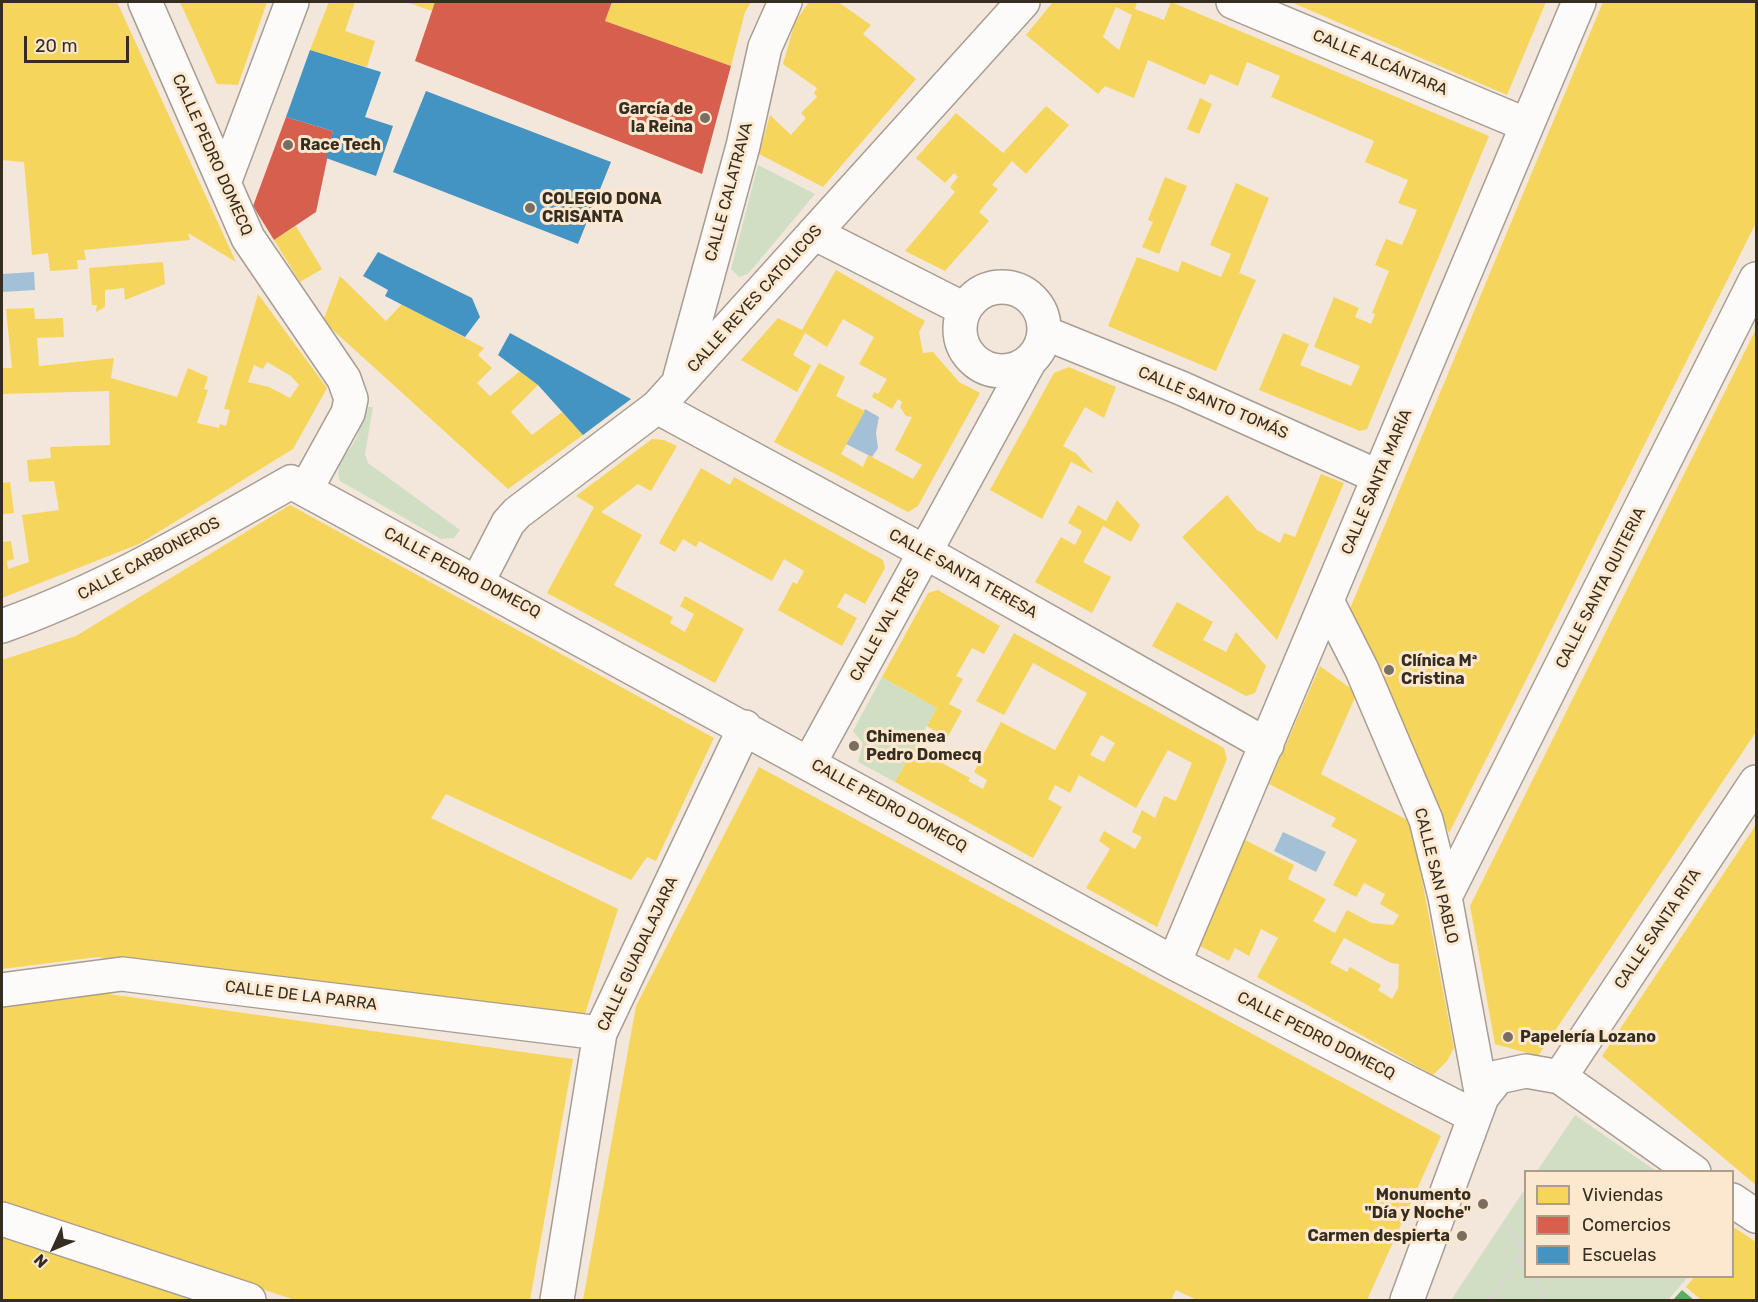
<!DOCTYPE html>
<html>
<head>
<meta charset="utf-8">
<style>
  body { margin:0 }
  #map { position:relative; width:1758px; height:1302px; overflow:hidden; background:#f2e7da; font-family:Rubik,sans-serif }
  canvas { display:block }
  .frame { position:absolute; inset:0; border:3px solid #362d21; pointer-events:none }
  .legend { position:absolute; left:1524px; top:1170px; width:210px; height:108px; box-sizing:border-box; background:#fce8cf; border:2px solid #ad9d89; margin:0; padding:8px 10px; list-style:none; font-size:18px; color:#362d21 }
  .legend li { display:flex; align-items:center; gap:12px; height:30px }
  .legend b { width:30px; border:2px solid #ad9d89 }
  .north { position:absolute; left:24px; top:1218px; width:60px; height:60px; -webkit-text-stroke:4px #fce8cf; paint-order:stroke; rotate:226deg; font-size:16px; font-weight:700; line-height:24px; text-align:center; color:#362d21 }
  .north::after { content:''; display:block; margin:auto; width:21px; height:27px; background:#362d21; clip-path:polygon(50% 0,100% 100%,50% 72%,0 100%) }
  .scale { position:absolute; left:24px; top:36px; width:105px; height:27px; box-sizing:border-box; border:3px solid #362d21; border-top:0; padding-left:8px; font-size:18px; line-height:21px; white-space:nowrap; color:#362d21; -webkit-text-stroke:4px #fce8cf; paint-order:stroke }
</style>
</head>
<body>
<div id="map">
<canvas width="1758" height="1302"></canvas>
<div class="frame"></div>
<ul class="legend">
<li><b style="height:16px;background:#f6d55c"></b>Viviendas</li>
<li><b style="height:16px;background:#d6604d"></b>Comercios</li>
<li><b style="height:16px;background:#4393c3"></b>Escuelas</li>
</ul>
<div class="north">N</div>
<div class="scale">20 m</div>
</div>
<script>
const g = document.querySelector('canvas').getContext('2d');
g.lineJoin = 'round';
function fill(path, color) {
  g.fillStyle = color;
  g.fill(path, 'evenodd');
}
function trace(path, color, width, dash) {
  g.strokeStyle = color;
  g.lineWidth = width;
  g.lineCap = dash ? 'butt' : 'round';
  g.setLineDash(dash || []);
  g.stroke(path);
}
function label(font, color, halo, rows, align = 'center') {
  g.font = font + ' Rubik,sans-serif';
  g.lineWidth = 6;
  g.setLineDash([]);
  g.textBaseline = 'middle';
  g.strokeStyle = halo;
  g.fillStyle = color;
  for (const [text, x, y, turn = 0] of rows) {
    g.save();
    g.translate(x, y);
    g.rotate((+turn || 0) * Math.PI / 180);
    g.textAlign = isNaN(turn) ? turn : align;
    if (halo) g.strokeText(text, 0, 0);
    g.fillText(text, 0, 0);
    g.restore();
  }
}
fill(new Path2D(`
  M758,165L815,194L748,274L739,277L731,269Z
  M365,407H373L365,454L368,463L460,530L454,538L441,539L340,481C334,464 348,454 356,439C360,429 363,418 365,407Z
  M882,677L937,708L895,782L858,762L863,743L853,731Z
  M1575,1115L1656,1171H1537Z
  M1525,1189L1526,1276L1688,1277L1668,1300H1451Z`), '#d0dfc3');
fill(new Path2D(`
  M34,272L35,290L2,292V274Z
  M865,409L879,417L876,433L878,448L872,457L846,444Z
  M1283,832L1326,852L1316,872L1274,851Z`), '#a4c0d6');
fill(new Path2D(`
  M2,2H117L236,262L188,233L190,240L84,250L86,260H77L78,269L50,271L48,253L32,255L24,162L2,160Z
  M180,2H267L238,85L217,84Z
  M329,2H355L345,31L375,41L367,67L310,50Z
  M406,2H435L432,11Z
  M612,2H751L745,12L731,66L605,21Z
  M809,2H838L871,25L863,34L916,79L823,187L759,154L770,115L791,135L806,118L801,113L817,97L814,93L817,88L783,64L795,22Z
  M1053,2H1137L1135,9L1164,20L1171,2L1489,136L1367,429L1360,431L1259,390L1283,333L1309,344L1300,365L1351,386L1360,366L1314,347L1334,297L1359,308L1355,317L1371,324L1375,314L1372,313L1389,271L1375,265L1386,239L1402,245L1417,210L1398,203L1408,180L1365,162L1374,141L1271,97L1280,76L1247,62L1238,86L1210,74L1205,85L1148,60L1134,98L1105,86L1098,94L1026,35ZM1116,7L1132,15L1119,50L1103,37Z
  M1291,2H1546L1507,95Z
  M1603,2H1756V223L1449,833L1349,611Z
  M1200,98L1212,104L1199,134L1187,129Z
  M1046,106L1069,125L1026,174L1012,161L992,185L998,189L979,212L989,221L945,271L905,251L955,192L950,187L958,177L954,173L945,183L916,158L956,113L1003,153Z
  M1165,177L1187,186L1159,254L1142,247L1153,222L1148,220Z
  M1236,183L1269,198L1239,273L1256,280L1216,371L1108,326L1137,257L1178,272L1182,261L1221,277L1231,254L1210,245Z
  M296,226L322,269L300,282L274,240Z
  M163,262L165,284L125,300L124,288L105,290V307L96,312L97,305H92L89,268Z
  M836,270L925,321L919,332L923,353L933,352L959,382L980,393L918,506L908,512L774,442L819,363L845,377L836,396L865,411L841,454L863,467L868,455L913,479L922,465L895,450L912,417L906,416L900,407L902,402L898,399L892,409L872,397L874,392L878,394L887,379L859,364L874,337L843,319L827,347L805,333L793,355L811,366L797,392L741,360L778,318L802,330Z
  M340,276L386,321L402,304L484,348L478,355L492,368L477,383L490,396L520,371L538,385L511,412L532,435L562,412L583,435L508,489L323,321Z
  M258,294L327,388L293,449L139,544L2,598V542L11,541L14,559L7,561L8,569L29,562L22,515L59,510L54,481L29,482L27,460L51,458L50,447L110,445L109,391L2,394V368H12L6,309L34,308L35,319L63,318L64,337L37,338L39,366L114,358L111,378L177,397L188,368L208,377L204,389L208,390L197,423L219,428L220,424L226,426L230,410L224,409ZM267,362L291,376L299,385L290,398L269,387L248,382L254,365L263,369Z
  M1756,329V732L1538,1056L1495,1044L1470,906Z
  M1069,367L1116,387L1104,418L1085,407L1063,446L1077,454L1094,474L1071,462L1042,519L990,490L1054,373Z
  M652,439L664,440L677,446L651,491L638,484L601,512L642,535L614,585L673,617L670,623L685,632L694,614L680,606L685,596L744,629L715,683L547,593L594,507L576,496Z
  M701,468L730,485L734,477L883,560L885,568L865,604L845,593L837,607L857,618L842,646L778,610L793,582L797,584L804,571L784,559L772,581L699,541L696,547L683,539L675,552L659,543Z
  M1321,474L1344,483L1277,640L1182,537L1227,495L1257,530L1280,543L1284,533L1295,537Z
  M10,482L14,513L2,514V483Z
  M1117,500L1140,525L1131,542L1103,526L1083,562L1111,577L1092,613L1035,582L1061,537L1075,545L1082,531L1068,523L1078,505L1106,521Z
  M290,505L714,738L656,861L647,857L631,880L446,794L431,818L618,909L585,1014L97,957L2,969V660L76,636Z
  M938,590L1000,626L984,654L972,648L956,676L963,679L949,704L962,711L947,738L927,726L937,708L882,677L928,593Z
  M1177,602L1213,622L1203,640L1226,652L1236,632L1266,666L1255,693L1246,696L1152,646Z
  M1014,633L1224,748L1227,759L1157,927L1086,888L1110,849L1099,841L1104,831L1135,849L1142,837L1132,832L1142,810L1155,818L1164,796L1176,801L1192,763L1168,750L1136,808L1079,775L1070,793L1055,785L1048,799L1062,807L1033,858L895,782L914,748L970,778L968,781L983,789L987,780L974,772L1001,722L1055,750L1087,693L1033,663L1004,715L976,701ZM1101,735L1115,743L1104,762L1090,755Z
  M1320,666L1357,693L1321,774L1411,822L1454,1048L1447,1061L1433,1075L1257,977L1278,938L1261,929L1249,956L1235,948L1229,961L1200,946L1245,840L1294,865L1288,879L1326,899L1313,921L1335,933L1347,910L1372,923L1393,925L1399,915L1380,904L1385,894L1364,883L1356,897L1333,885L1357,840L1331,826L1336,818L1269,784ZM1344,938L1391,963L1399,964L1398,988L1392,999L1378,990L1381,985L1350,967L1347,972L1330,963Z
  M759,767L1441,1136L1367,1300H1197L1176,1290L1171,1300H583L636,1006Z
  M1756,825V1185L1602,1056Z
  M101,993L573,1059L530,1300H295L2,1204V1005Z
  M1735,1228L1756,1242V1300H1701L1686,1287L1695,1276H1732V1231Z
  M2,1230L199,1300H2Z`), '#f6d55c');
fill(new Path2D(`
  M435,2H612L605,21L731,66L702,174L415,61Z
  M286,117L333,131L316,212L274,240L253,206Z`), '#d6604d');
fill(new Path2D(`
  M310,50L381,72L365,117L393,126L376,176L326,158L333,131L286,117Z
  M426,91L611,162L578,244L393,172Z
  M378,252L472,298L480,317L465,337L385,296L388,290L363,276Z
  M510,333L631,399L583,435L538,385L498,355Z`), '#4393c3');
fill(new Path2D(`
  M1682,1290L1694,1300H1673Z`), '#5aae61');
const minor = new Path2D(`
  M145,2L248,238L344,379L351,399L348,413L306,489
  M1233,2L1527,125
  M224,183L292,2
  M814,233L964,309
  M960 329a42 42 0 1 1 84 0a42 42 0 1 1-84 0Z
  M1045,333L1181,388L1379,477
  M680,377L743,146L765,47L785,2
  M657,407L925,552L1267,745
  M478,581L508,523L517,513L657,407L1023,2
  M1327,601L1362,670L1426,820L1445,897L1482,1097
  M2,626C106,589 195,536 291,482L1174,963L1474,1116
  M810,762L1029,362
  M1445,897L1756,279
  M1174,963L1579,2
  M2,990L122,974L600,1033
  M1560,1077L1756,782
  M1732,1200L1756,1216
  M2,1219L249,1300
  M557,1300L600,1033L745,727
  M1407,1300L1482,1097L1498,1077L1526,1071L1560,1077L1694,1172`);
trace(minor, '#a79d92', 36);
trace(new Path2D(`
  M1519,1241L1526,1248
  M1519,1261L1526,1268
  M1534,1276L1540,1283L1544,1300
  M1489,1300C1509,1263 1538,1266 1504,1221`), '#d9d6d2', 4, [6, 3]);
trace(minor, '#fdfbf9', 33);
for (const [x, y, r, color] of [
  [705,118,6,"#786e62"],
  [288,145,6,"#786e62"],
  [530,208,6,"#786e62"],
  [1389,670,6,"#786e62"],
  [854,746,6,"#786e62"],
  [1508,1037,6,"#786e62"],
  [1483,1204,6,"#786e62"],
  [1462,1236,6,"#786e62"]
]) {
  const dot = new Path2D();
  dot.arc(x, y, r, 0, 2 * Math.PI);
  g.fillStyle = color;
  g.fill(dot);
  trace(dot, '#fce8cf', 2);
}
label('16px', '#362d21', '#fce8cf', [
  ["CALLE ALCÁNTARA",1380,63,23],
  ["CALLE PEDRO DOMECQ",212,155,66],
  ["CALLE CALATRAVA",729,192,-75],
  ["CALLE REYES CATOLICOS",755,299,-48],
  ["CALLE SANTO TOMÁS",1213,403,23],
  ["CALLE SANTA MARÍA",1377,482,-67],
  ["CALLE CARBONEROS",149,559,-28],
  ["CALLE PEDRO DOMECQ",462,573,28],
  ["CALLE SANTA TERESA",963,574,29],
  ["CALLE SANTA QUITERIA",1601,588,-63],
  ["CALLE VAL TRES",885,625,-61],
  ["CALLE PEDRO DOMECQ",889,806,29],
  ["CALLE SAN PABLO",1436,876,76],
  ["CALLE SANTA RITA",1658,929,-56],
  ["CALLE GUADALAJARA",638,954,-65],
  ["CALLE DE LA PARRA",301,996,7],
  ["CALLE PEDRO DOMECQ",1316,1036,27]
]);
label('bold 16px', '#362d21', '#fce8cf', [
  ["García de",693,109,"right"],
  ["la Reina",693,127,"right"],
  ["Race Tech",300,145],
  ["COLEGIO DONA",542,199],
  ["CRISANTA",542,217],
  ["Clínica Mª",1401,661],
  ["Cristina",1401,679],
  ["Chimenea",866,737],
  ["Pedro Domecq",866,755],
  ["Papelería Lozano",1520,1037],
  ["Monumento",1471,1195,"right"],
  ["\"Día y Noche\"",1471,1213,"right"],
  ["Carmen despierta",1450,1236,"right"]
], 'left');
</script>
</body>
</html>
